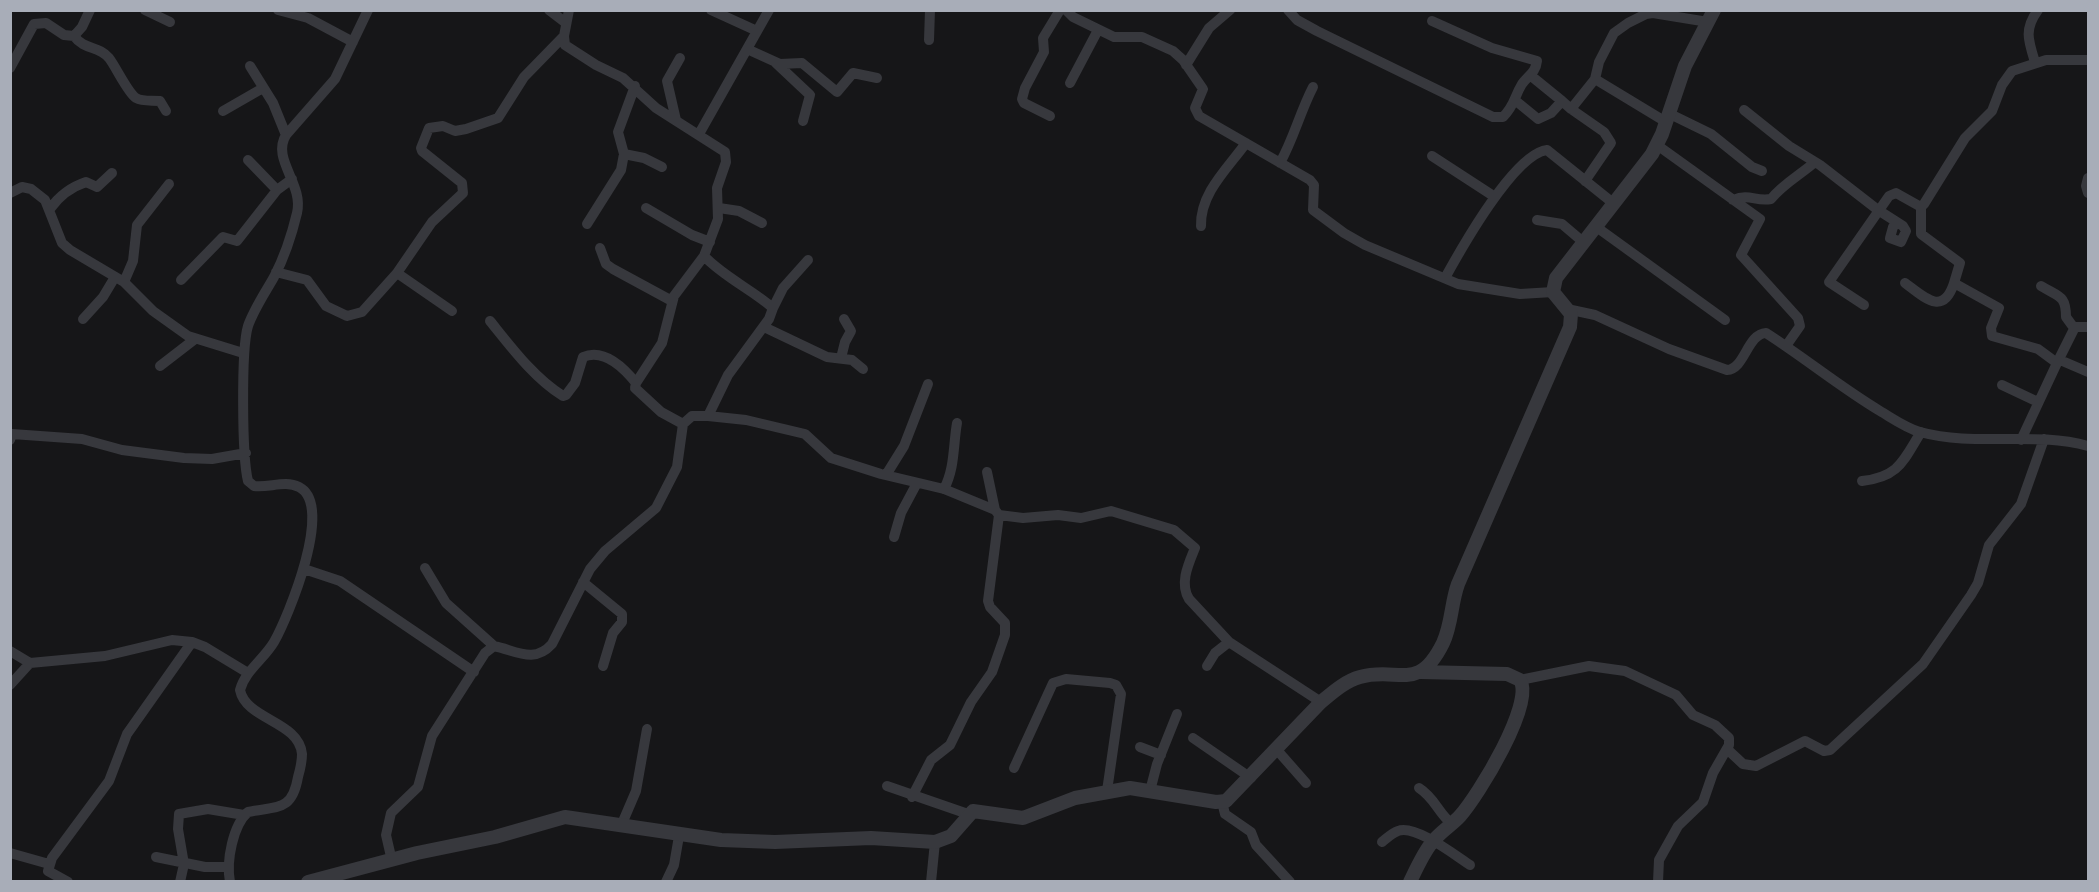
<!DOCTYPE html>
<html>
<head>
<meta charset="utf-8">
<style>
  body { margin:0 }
  #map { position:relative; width:2099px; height:892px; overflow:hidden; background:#161618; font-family:"PT Sans Narrow",sans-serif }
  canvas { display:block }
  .frame { position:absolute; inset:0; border:12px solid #a8adb8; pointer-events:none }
</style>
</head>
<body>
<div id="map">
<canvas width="2099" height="892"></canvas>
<div class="frame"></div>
</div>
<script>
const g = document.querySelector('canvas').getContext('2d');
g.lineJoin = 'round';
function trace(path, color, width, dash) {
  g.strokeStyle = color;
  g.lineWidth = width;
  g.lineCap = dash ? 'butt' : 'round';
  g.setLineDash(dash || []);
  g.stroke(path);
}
trace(new Path2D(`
  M145,10L170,22
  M278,10L308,18L353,42
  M549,10L566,23
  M711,10L757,31
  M1066,10L1073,17L1114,37H1142L1173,51L1183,60L1203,89L1195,108L1199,116L1310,180L1314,185L1313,210L1344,233L1365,245L1458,284L1520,294L1553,292
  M1288,10L1297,20L1317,31L1493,117H1503C1515,105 1514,97 1522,84C1528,76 1536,72 1537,61L1492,48L1432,21
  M74,36C85,51 98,45 109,58C116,67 128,93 136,98C143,102 152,100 160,101L166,111
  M929,40L930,10
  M747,49L780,64L802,63L837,92L853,73L877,78
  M2035,62C2028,40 2024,29 2038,10
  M776,63L810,95L803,121
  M1186,65L1209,28L1230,10
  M250,66L273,103L286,135
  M10,68L34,24L46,23L64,35L74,36L82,27L90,10
  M1530,75L1562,101
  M1595,79L1666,122
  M1070,83L1098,30
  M1516,101L1538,119L1551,113L1562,101L1571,109L1595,79L1599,62L1614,33L1628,23L1646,14L1653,13L1708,22
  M1571,109L1604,132L1611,143L1585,181
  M1744,110L1789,146L1820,165L1878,210L1903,226L1906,231L1901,242L1890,238L1893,227L1897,223
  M223,111L263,88
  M1668,113L1711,134L1752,167L1762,171
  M1050,116L1024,103L1022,99L1025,88L1044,52L1043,38L1060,10
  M676,120L667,81L680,58
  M699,134L769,10
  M1657,145L1760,219L1741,255L1798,318L1800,326L1786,346
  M624,154L644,158L662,167
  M1432,156L1495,197
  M248,160L277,190
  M1280,163C1294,138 1300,112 1313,87
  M2088,178L2086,186L2088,193
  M10,193L22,187L31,189L45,200L62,243L70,250L124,282L153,311L188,336L243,353
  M1733,200C1750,193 1755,202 1771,199C1783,184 1800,175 1815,162
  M1921,207V234L1960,263L1954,283L1999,308L1991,328L1992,336L2038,349L2057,363L2021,440
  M646,208L692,235L710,242
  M719,208L739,211L762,223
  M50,209C59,196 71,187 86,182L97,187L112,173
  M1537,220L1562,224L1582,241
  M587,224L621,170L624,154L618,132L635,86
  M1201,226C1200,193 1228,168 1246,143
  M1595,226L1725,320
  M600,248L606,264L613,269L672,301
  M276,272L307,280L326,306L347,316L362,312L397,273
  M1445,278C1461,249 1514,154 1547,150L1613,203
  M181,280L223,237L237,241L277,190L292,179
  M124,282L133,261L137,225L169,184
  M1905,283C1924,297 1943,317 1954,283
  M2041,286C2059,297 2066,295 2066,317L2074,328
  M1864,305L1829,282L1889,196L1896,193L1921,207L1924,204L1965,138L1992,111L2002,85L2012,71L2046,60H2088
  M773,308L783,288L808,260
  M1567,309L1595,315L1669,349L1727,370C1745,369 1747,334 1766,333C1805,358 1840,387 1880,411C1892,418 1906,428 1920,432C1975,447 2034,431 2088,446
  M452,311L397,273L432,222L463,193L462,183L422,151L421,148L429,128L443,126L455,131L466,129L498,118L524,77L564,36
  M83,319L103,297L115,277
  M490,321C511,347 534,378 563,396L566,395L575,383L583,357C604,348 624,368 636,383L635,388L661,412L683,424
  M764,327L827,357L852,360L863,369
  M841,358L845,342L851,331L844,319
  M2060,360L2088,372
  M2057,363L2075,327H2088
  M160,366L195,339
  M636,383L662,343L674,296L704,256
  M2002,385L2038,402
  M708,416L746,420L805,434L831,458L881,474L944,489L995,510L999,515L988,601L990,607L1005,623V635L992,672L971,702L950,745L931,760L912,797
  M10,440L12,434L82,439L122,450L184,458L212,459L246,453
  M987,472L995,510
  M886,475L904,446L928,384
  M1862,481C1899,477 1903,461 1921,432
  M944,489C955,468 953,446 957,423
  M999,515L1023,518L1058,515L1081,518L1111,511L1174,530L1195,548C1189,563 1179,583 1189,599L1229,642L1321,702
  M894,537L901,513L917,483
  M425,568L446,603L494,646
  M304,569L340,581L474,672
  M583,582L622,614V622L613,633L603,666
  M10,651L30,663
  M1207,666L1215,653L1229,642
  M1520,680L1589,666L1625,671L1676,695L1693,715L1715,725L1729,738V745L1713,773L1703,802L1678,826L1659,860L1658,882
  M10,685L30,663L105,656L172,640L192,642L205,647L248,673
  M1193,738L1251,778
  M1140,747L1161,755
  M1727,749L1743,764L1756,766L1805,741L1824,751L1830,750L1923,664L1971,595L1978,583L1989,545L2021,504L2044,439
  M1277,750L1306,783
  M1014,768L1053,683L1066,679L1110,683L1116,685L1121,694L1107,791
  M887,786L968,814
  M1419,788C1435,798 1438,813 1452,824
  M1150,791L1157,764L1177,714
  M1222,802L1225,814L1251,832L1256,845L1290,882
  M621,826L636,791L647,729
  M1382,842C1387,838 1392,833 1398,831C1415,824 1456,856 1470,865
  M10,853L49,864
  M156,857L205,867H228
  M392,861L386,835L391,813L418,787L432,736L485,653L494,646C517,651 534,664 552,644L590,569L605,551L656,508L677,467L683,424L692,416H708L728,375L769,319L773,308C751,289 724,277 704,256L718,219L717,188L726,162L725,152L656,108L623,78L596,65L565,45L564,36L569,10
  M68,882L48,871L52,858L109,781L127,734L192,642
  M180,882L184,864L178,829L179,814L208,809L244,815
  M230,882C226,861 233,825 248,812C277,806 292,812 298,777C300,770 302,761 302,754C299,721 246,720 240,690C245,671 264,659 274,642C288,617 335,505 299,487C285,480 269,488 254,486L248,481C242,457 241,349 248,326C254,309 265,293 274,277C284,258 292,234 297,213C304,184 271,159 286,135L335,79L368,10
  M666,882L674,865L679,836
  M931,882L935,842`), '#37383d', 10);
trace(new Path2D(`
  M308,882L417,853L495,837L565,817L721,840L775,842L871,838L935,842L951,836L973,811L1023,818L1075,798L1130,788L1216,802L1226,801L1321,702C1332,693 1345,681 1360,677C1398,666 1418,694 1443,643C1452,624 1451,603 1458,584L1570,327L1571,314L1553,292L1556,278L1652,154L1662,134L1685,66L1714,10
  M1410,882C1416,869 1422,856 1430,845C1438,833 1451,826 1460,816C1478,796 1535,703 1520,680L1507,674L1421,672`), '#37383d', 14);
</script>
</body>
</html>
